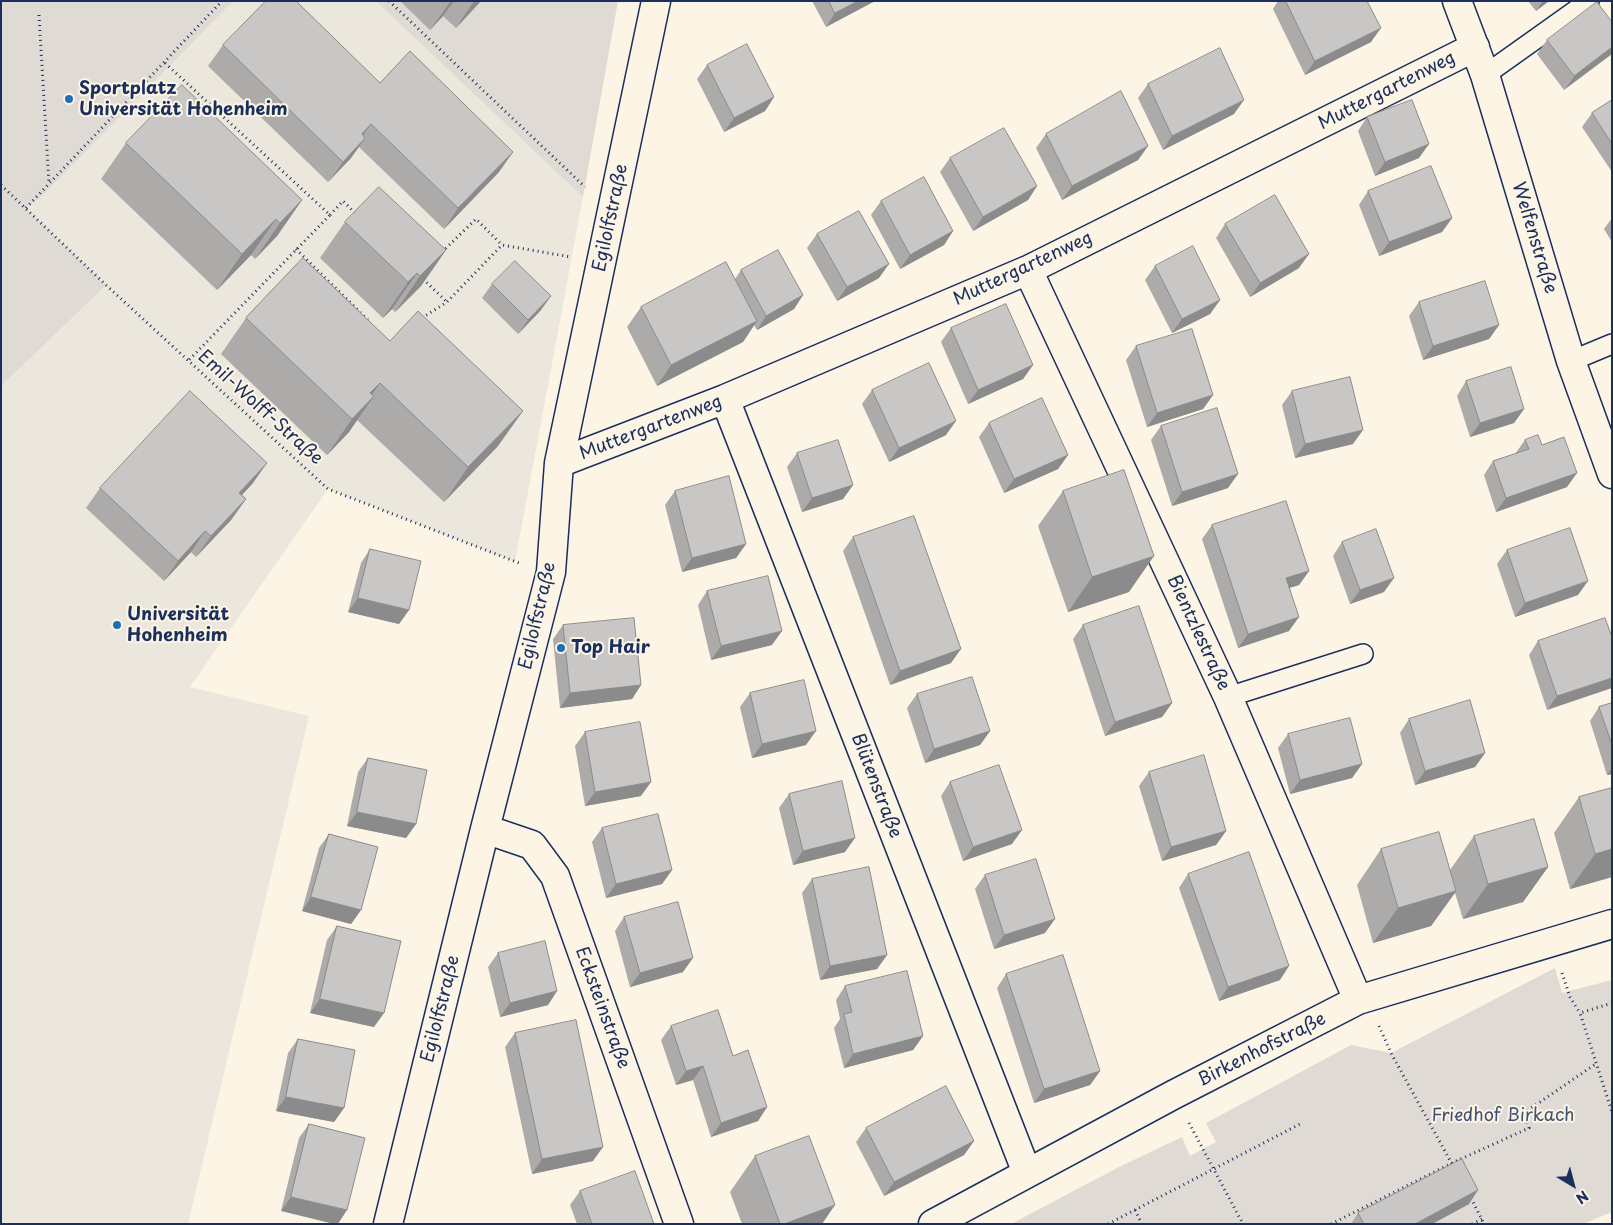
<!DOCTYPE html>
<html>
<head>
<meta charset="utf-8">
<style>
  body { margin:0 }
  #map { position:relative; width:1613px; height:1225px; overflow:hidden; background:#fcf5e5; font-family:"Playpen Sans",sans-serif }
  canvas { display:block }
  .frame { position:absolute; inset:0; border:2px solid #1b2f5e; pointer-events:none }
  .north { position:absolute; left:1548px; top:1160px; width:50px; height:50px; -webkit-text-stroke:4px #fcf5e5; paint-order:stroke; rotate:143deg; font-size:14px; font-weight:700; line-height:20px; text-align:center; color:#1b2f5e }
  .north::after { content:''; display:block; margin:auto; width:18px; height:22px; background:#1b2f5e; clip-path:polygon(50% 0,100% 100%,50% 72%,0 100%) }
</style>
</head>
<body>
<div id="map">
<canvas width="1613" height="1225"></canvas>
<div class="frame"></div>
<div class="north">N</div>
</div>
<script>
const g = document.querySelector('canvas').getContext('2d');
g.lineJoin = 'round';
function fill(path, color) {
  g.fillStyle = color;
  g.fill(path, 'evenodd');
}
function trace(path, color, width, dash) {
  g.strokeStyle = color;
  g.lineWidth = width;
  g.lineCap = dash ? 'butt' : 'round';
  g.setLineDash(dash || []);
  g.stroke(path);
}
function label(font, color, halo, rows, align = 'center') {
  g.font = font + ' "Playpen Sans",sans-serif';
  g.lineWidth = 4;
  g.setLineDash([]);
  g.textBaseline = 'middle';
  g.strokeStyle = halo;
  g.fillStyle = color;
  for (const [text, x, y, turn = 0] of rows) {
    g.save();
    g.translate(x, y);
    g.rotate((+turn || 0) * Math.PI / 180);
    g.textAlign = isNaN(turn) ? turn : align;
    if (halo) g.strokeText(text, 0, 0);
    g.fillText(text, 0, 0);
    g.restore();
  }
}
fill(new Path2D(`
  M1,1H617L582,196L583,197L515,562L328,489L190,687L309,716L188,1224H1Z`), '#ece7dc');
fill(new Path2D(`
  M1,1H233L42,196L26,208L106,285L1,386Z
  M376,1H618L583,197Z
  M1555,968L1562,993L1612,980V1212L1583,1224H1011L1119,1167L1182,1137L1190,1156L1216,1142L1206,1123L1351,1045L1391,1053Z`), '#dfdbd4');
const service = new Path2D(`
  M1485,75L1589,1
  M1571,361L1612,344
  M1228,697L1363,654`);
const minor = new Path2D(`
  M1028,270L1228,697L1358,1000
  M725,399L1027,1173
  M559,463L725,399L1028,270L1475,47
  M485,829L532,845L555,876L679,1224
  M388,1224L485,829L551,572L559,463L656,1
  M933,1224L1173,1095L1358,1000L1612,924`);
const tertiary = new Path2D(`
  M1457,1L1485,75L1571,361L1612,474`);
trace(service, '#1b2f5e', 22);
trace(minor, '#1b2f5e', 31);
trace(tertiary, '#1b2f5e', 31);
trace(new Path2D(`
  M389,1L585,187
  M39,15L49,184
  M165,63L330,215L188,361
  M1,185L106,285L328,489L519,563
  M26,208L222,1
  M330,215L343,201L357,215
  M296,249L370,322
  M442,252L476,219L502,245
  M423,279L447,302
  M422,318L447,302L502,245L571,257
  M1562,973L1570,997L1580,1013
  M1612,1003L1580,1013L1612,1112
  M1379,1026L1391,1053L1452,1164
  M1189,1123L1243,1224
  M1471,1198L1484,1224
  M1135,1210L1142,1224
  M1108,1224L1300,1124
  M1331,1224L1452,1163L1529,1128L1524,1113L1597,1063
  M1472,1224L1482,1219`), '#1b2f5e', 3, [1, 4]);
trace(service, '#fcf5e5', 19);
trace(minor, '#fcf5e5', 28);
trace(tertiary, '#fcf5e5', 28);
fill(new Path2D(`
  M400,1H481L456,28L443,16L430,30Z
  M812,1H875L826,27Z
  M1278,1H1367L1371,42L1305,75L1273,9Z
  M1528,1H1549L1536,11Z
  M1612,22L1564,90L1537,54L1547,40Z
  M223,45L380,83L499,172L444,229L359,147L351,158L328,182L208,66Z
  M707,65L774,97L765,111L724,132L697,79Z
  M1148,84L1234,114L1163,150L1138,98Z
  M1612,100V172L1582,127L1592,113Z
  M1367,117L1419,158L1375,176L1358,131Z
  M1046,134L1148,146L1138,160L1062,200L1036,148Z
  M126,143L302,200L277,236L255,259L251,255L217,290L101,179Z
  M950,158L1037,186L1028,200L973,231L940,172Z
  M1368,191L1452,218L1442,232L1379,256L1359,205Z
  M881,201L953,231L944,245L900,269L871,215Z
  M1612,218V242L1604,229Z
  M345,222L446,250L421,286L395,312L392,309L383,318L320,258Z
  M1225,224L1299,268L1250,297L1216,238Z
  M817,234L879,278L837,301L807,248Z
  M303,258L498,446L444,502L357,420L349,432L327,455L221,354L246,318Z
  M1155,266L1220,300L1210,314L1172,333L1145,280Z
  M741,270L803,295L794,309L757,330L754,325L743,342L657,386L627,327L641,307L735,279Z
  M492,284L541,310L518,334L482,298Z
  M1419,302L1499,325L1489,339L1423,360L1409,316Z
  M951,328L1033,365L1023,379L968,404L941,342Z
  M1136,346L1213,395L1203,409L1147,427L1126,360Z
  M1466,381L1524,409L1514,423L1470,437L1457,396Z
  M872,390L946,435L889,462L862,404Z
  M1292,391L1353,444L1295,458L1282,405Z
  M989,423L1068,455L1058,469L1004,493L979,437Z
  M1161,426L1228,488L1172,506L1151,440Z
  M1525,440L1542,445L1567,487L1496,512L1484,475L1493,461L1515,454Z
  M797,453L853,485L843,499L802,512L787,467Z
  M253,483L242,495L246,499L231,520L196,557L191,552L164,581L86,508L100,488Z
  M675,491L746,544L736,558L682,572L665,505Z
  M1063,491L1129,592L1068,612L1038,526Z
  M1212,525L1309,571L1299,585L1289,588V631L1238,648L1202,539Z
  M853,537L951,663L890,685L843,551Z
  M1342,542L1384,592L1350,604L1333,556Z
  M370,549L409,610L399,624L348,612L361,563Z
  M1507,550L1578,595L1515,617L1497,564Z
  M707,591L772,645L711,660L698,605Z
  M563,625L641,685L632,699L560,708L553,639Z
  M1083,625L1172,703L1162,717L1105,736L1073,639Z
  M1612,637L1547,710L1529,655L1538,641Z
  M750,693L806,745L752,758L740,707Z
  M917,694L990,731L980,745L925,763L907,708Z
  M1612,703V774L1607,775L1590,721L1599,707Z
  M1409,719L1485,753L1475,767L1415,785L1400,733Z
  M585,732L641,796L585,806L575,746Z
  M1288,734L1362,764L1352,778L1290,794L1278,748Z
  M368,758L416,824L406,838L347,826L358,772Z
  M1149,772L1226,831L1216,845L1162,861L1139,786Z
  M950,782L1012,844L963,861L941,796Z
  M1612,788V877L1570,889L1554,833L1579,797Z
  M789,794L845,852L793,865L779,808Z
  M602,828L672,870L662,884L606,898L592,842Z
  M329,834L361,910L351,924L302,911L319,848Z
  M1474,836L1548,867L1523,902L1463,919L1455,893L1431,926L1373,943L1357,885L1381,849L1450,870Z
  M1188,874L1280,980L1219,1001L1179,888Z
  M985,875L1045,933L994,949L975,889Z
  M812,879L887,955L877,969L820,980L802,893Z
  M624,917L683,972L630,987L615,931Z
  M337,926L374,1027L310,1013L327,940Z
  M498,953L557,991L548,1005L500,1017L488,967Z
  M1006,974L1100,1071L1090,1085L1034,1103L997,988Z
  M845,986L923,1036L913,1050L844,1068L834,1028L840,1019L836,1000Z
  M671,1026L733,1056L767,1107L758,1121L711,1137L693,1080L676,1085L661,1040Z
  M515,1033L593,1161L532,1174L505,1047Z
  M298,1039L344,1108L334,1122L276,1111L288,1053Z
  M309,1124L365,1138L281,1211L299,1138Z
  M866,1128L974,1141L964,1155L884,1196L856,1142Z
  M755,1156L822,1224H742L730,1192Z
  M580,1191L654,1224H577L570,1205Z
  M1469,1204L1432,1224H1351L1358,1213Z`), '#acabaa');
fill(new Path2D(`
  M451,1H454L443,16L430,30Z
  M474,1H481L456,28Z
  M858,1H875L826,27L835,13Z
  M1543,1H1549L1536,11Z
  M1381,28L1371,42L1305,75L1315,61Z
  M1612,47V54L1564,90L1574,76Z
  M774,97L765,111L724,132L734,118Z
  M1244,100L1234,114L1163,150L1172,136Z
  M371,124L357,144L362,134Z
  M365,138L351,158L328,182L343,162Z
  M1429,144L1419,158L1375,176L1385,162Z
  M1148,146L1138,160L1062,200L1072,186Z
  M513,152L499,172L444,229L458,208Z
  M1037,186L1028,200L973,231L983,217Z
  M302,200L277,236L255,259L280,223Z
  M1452,218L1442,232L1379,256L1389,242Z
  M276,219L251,255L217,290L242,254Z
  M953,231L944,245L900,269L910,255Z
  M446,250L421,286L395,312L420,276Z
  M1309,254L1299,268L1250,297L1260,283Z
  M889,264L879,278L837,301L847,287Z
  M417,273L392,309L383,318L408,282Z
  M803,295L794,309L757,330L766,316Z
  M551,296L541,310L518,334L528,320Z
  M1220,300L1210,314L1172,333L1182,319Z
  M757,321L743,342L657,386L671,365Z
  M1499,325L1489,339L1423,360L1433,346Z
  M1033,365L1023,379L968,404L978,390Z
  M380,383L362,409L374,396L349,432L327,455L370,393Z
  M1213,395L1203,409L1147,427L1157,413Z
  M1524,409L1514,423L1470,437L1480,423Z
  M523,411L498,446L444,502L468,467Z
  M956,421L946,435L889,462L899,448Z
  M1363,430L1353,444L1295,458L1305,444Z
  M1068,455L1058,469L1004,493L1014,479Z
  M267,463L253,483L225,513L239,493Z
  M1577,473L1567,487L1496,512L1506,498Z
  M1238,474L1228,488L1172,506L1182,492Z
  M853,485L843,499L802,512L812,498Z
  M246,499L231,520L196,557L211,536Z
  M205,531L191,552L164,581L178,561Z
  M746,544L736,558L682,572L692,558Z
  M1154,556L1129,592L1068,612L1092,577Z
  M1309,571L1299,585L1276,592L1286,578Z
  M1394,578L1384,592L1350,604L1360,590Z
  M1588,581L1578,595L1515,617L1525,603Z
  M358,598L409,610L399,624L348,612Z
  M1299,617L1289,631L1238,648L1248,634Z
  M782,631L772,645L711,660L721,646Z
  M961,649L951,663L890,685L900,671Z
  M1612,678V688L1547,710L1557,696Z
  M641,685L632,699L560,708L570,693Z
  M1172,703L1162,717L1105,736L1115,722Z
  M816,731L806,745L752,758L762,744Z
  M990,731L980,745L925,763L934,749Z
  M1485,753L1475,767L1415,785L1425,771Z
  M1362,764L1352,778L1290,794L1300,780Z
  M1612,768V774L1607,775Z
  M651,782L641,796L585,806L595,792Z
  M357,812L416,824L406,838L347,826Z
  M1022,830L1012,844L963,861L973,847Z
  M1226,831L1216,845L1162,861L1171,847Z
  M855,838L845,852L793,865L803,851Z
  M1612,849V877L1570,889L1595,854Z
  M1548,867L1523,902L1463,919L1488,884Z
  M672,870L662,884L606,898L616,884Z
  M1456,891L1431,926L1373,943L1398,908Z
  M311,897L361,910L351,924L302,911Z
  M1055,919L1045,933L994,949L1004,935Z
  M887,955L877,969L820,980L830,966Z
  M693,958L683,972L630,987L640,973Z
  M1289,966L1280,980L1219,1001L1228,987Z
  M557,991L548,1005L500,1017L510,1003Z
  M320,999L384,1013L374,1027L310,1013Z
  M923,1036L913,1050L844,1068L853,1054Z
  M703,1066L693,1080L676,1085L686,1071Z
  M1100,1071L1090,1085L1034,1103L1044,1089Z
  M286,1097L344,1108L334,1122L276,1111Z
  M767,1107L758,1121L711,1137L721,1123Z
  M974,1141L964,1155L884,1196L894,1182Z
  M603,1147L593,1161L532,1174L542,1159Z
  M1478,1190L1469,1204L1432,1224H1415Z
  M291,1197L347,1210L338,1224H334L281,1211Z
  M835,1205L822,1224H784Z`), '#8c8b8b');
const building = new Path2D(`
  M266,1H296L380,83L410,51L513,152L458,208L371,124L362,134L365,138L343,162L223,45Z
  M829,1H858L835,13Z
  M1286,1H1367L1381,28L1315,61Z
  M1597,2L1612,22V47L1574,76L1547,40Z
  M747,44L774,97L734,118L707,65Z
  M1220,48L1244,100L1172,136L1148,84Z
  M182,85L302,200L280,223L276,219L242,254L126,143Z
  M1121,91L1148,146L1072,186L1046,134Z
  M1412,100L1429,144L1385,162L1367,117Z
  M1612,100V144L1592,113Z
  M1004,128L1037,186L983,217L950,158Z
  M1431,166L1452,218L1389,242L1368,191Z
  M924,177L953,231L910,255L881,201Z
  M379,187L446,250L420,276L417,273L408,282L345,222Z
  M1275,195L1309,254L1260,283L1225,224Z
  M859,211L889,264L847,287L817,234Z
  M1193,246L1220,300L1182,319L1155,266Z
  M778,250L803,295L766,316L741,270Z
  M303,258L390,341L418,311L523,411L468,467L380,383L370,393L374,396L352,419L246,318Z
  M515,261L551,296L528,320L492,284Z
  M726,262L757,321L671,365L641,307Z
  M1485,281L1499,325L1433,346L1419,302Z
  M1006,304L1033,365L978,390L951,328Z
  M1192,329L1213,395L1157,413L1136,346Z
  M929,363L956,421L899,448L872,390Z
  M1511,367L1524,409L1480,423L1466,381Z
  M1350,377L1363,430L1305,444L1292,391Z
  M190,391L267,463L239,493L246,499L211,536L205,531L178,561L100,488Z
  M1042,398L1068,455L1014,479L989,423Z
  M1217,408L1238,474L1182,492L1161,426Z
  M1538,435L1542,445L1564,437L1577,473L1506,498L1493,461L1529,449L1525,440Z
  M838,440L853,485L812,498L797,453Z
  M1124,470L1154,556L1092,577L1063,491Z
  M729,476L746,544L692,558L675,491Z
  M1286,501L1309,571L1286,578L1299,617L1248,634L1212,525Z
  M914,516L961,649L900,671L853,537Z
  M1570,528L1588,581L1525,603L1507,550Z
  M1376,529L1394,578L1360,590L1342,542Z
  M370,549L421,561L409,610L358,598Z
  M768,576L782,631L721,646L707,591Z
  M1139,606L1172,703L1115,722L1083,625Z
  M634,618L641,685L570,693L563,625Z
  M1605,618L1612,637V678L1557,696L1538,641Z
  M972,677L990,731L934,749L917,694Z
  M804,680L816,731L762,744L750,693Z
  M1470,700L1485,753L1425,771L1409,719Z
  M1612,703V745L1599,707Z
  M1350,718L1362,764L1300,780L1288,734Z
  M640,722L651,782L595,792L585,732Z
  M1204,755L1226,831L1171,847L1149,772Z
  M368,758L427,770L416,824L357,812Z
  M999,765L1022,830L973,847L950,782Z
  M842,781L855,838L803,851L789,794Z
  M1612,788V849L1595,854L1579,797Z
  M658,814L672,870L616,884L602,828Z
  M1534,819L1548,867L1488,884L1474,836Z
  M1439,832L1456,891L1398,908L1381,849Z
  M329,834L378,847L361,910L311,897Z
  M1249,852L1289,966L1228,987L1188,874Z
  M1036,859L1055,919L1004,935L985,875Z
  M869,867L887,955L830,966L812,879Z
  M678,902L693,958L640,973L624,917Z
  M337,926L401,941L384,1013L320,999Z
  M545,941L557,991L510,1003L498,953Z
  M1063,955L1100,1071L1044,1089L1006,974Z
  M907,971L923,1036L853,1054L844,1014L852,1012L845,986Z
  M718,1010L733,1056L748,1050L767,1107L721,1123L703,1066L686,1071L671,1026Z
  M576,1020L603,1147L542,1159L515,1033Z
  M298,1039L355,1050L344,1108L286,1097Z
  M946,1086L974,1141L894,1182L866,1128Z
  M309,1124L365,1138L347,1210L291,1197Z
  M809,1136L835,1205L784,1224H780L755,1156Z
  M1462,1159L1478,1190L1415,1224H1364L1358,1213Z
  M635,1171L654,1224H592L580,1191Z`);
fill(building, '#c8c7c6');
trace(building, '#8c8b8b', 1);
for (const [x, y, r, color] of [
  [69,99,5,"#1f6fb2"],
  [117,625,5,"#1f6fb2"],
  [561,648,5,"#1f6fb2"]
]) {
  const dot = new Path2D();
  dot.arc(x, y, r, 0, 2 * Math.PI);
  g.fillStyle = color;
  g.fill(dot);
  trace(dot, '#fcf5e5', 2);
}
label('bold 18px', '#1b2f5e', '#fcf5e5', [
  ["Sportplatz",79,89],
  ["Universität Hohenheim",79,110],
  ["Universität",127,615],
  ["Hohenheim",127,636],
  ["Top Hair",571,648]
], 'left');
label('18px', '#1b2f5e', '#fcf5e5', [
  ["Muttergartenweg",1387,91,-27],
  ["Egilolfstraße",611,218,-78],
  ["Welfenstraße",1534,238,73],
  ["Muttergartenweg",1023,269,-25],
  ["Emil-Wolff-Straße",260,408,42],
  ["Muttergartenweg",651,428,-21],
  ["Egilolfstraße",538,616,-77],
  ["Bientzlestraße",1198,633,65],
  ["Blütenstraße",876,786,69],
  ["Ecksteinstraße",602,1008,70],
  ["Egilolfstraße",441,1009,-76],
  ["Birkenhofstraße",1262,1050,-27]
]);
label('18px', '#425176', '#fcf5e5', [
  ["Friedhof Birkach",1503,1116]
]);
</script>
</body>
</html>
